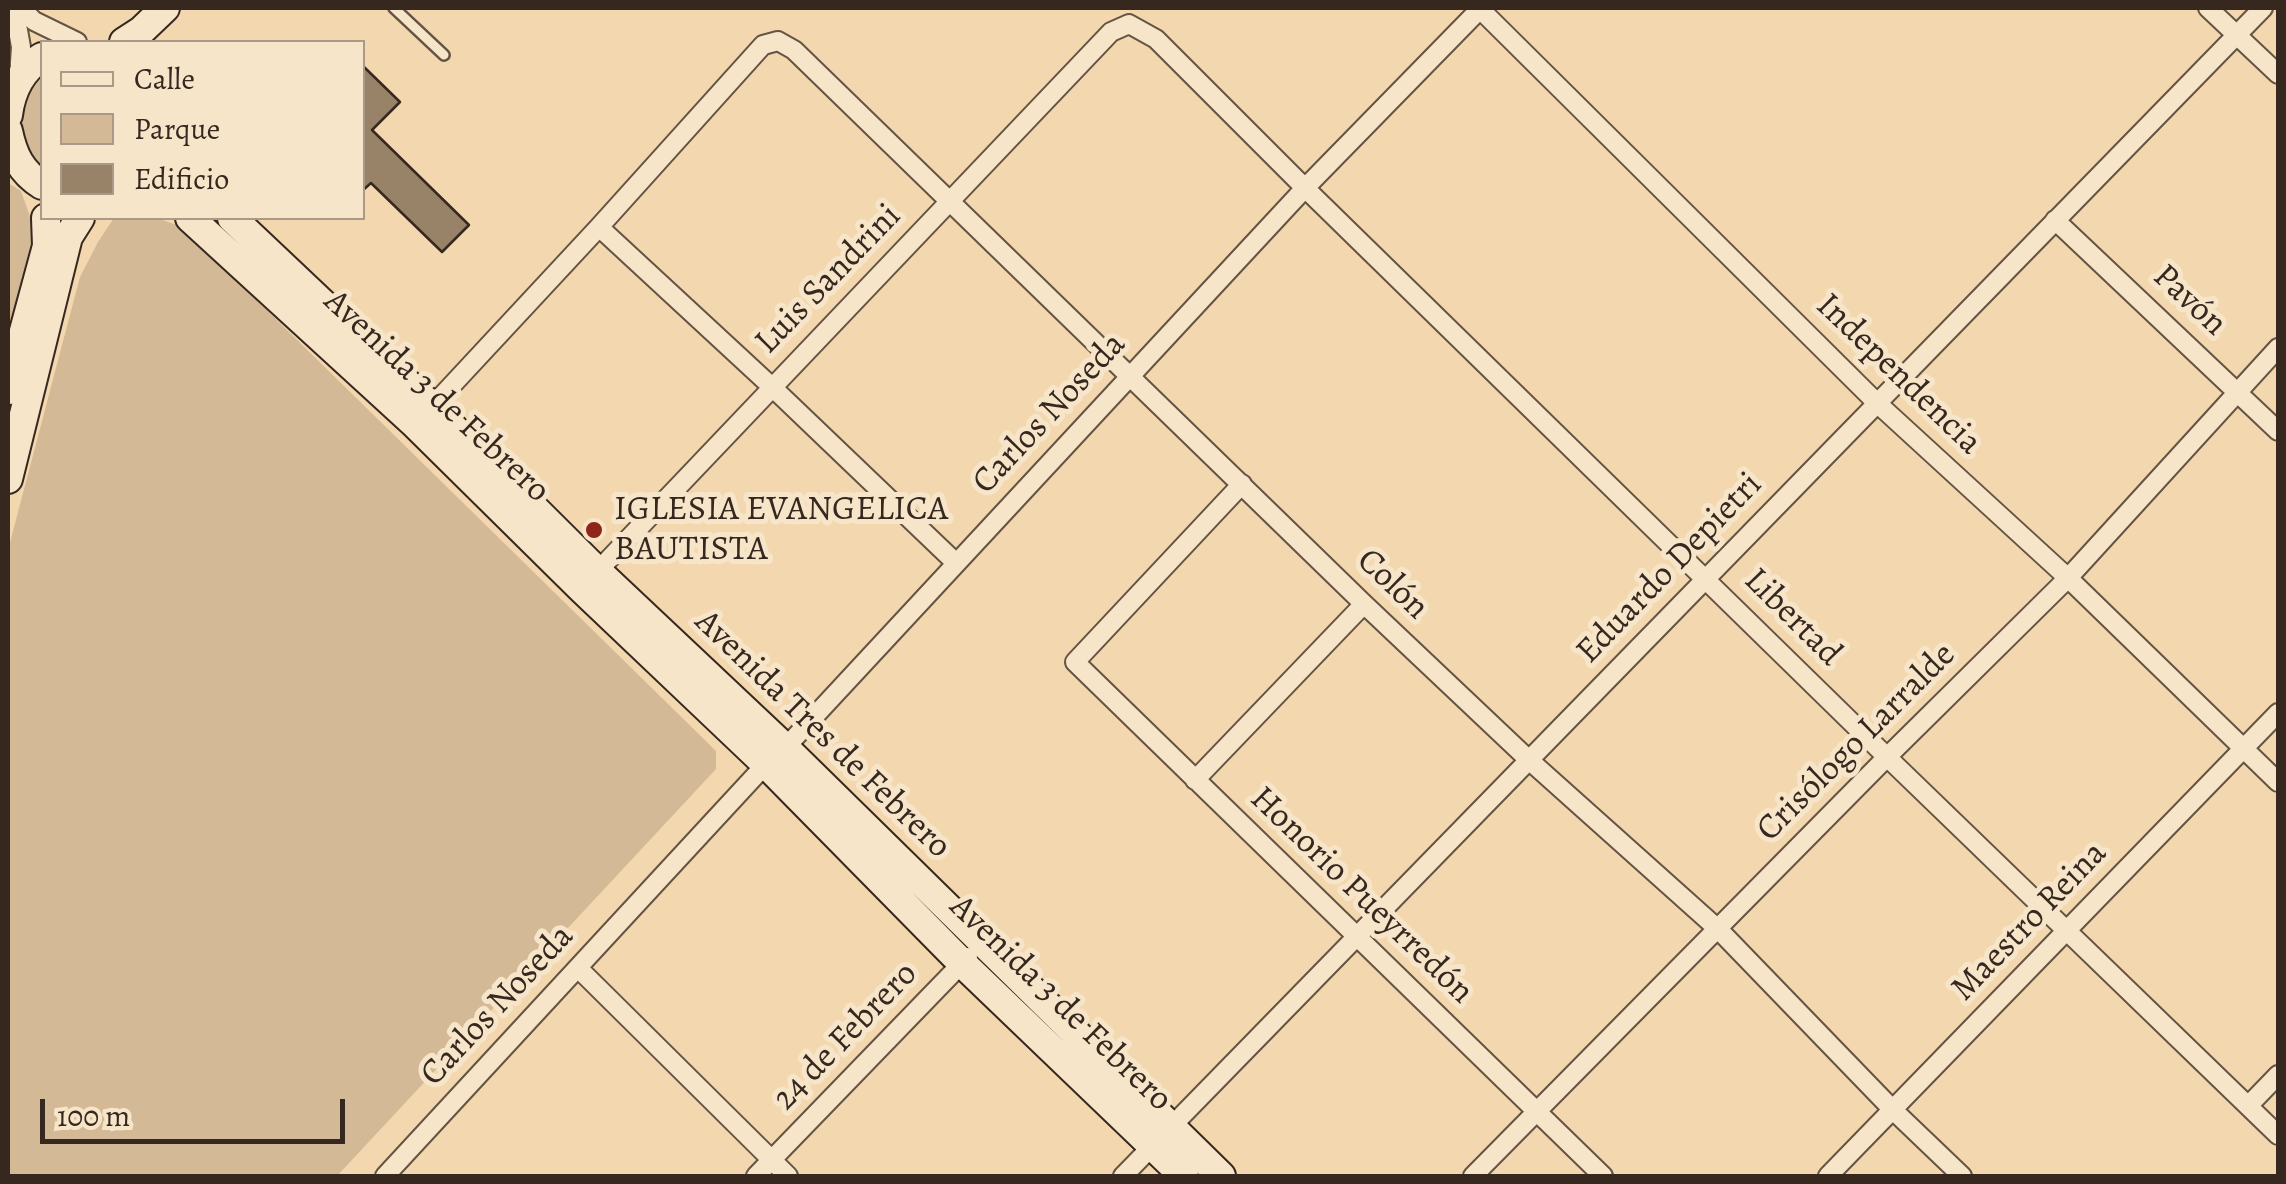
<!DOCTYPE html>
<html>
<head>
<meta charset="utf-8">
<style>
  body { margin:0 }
  #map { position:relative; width:2286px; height:1184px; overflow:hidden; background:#f3d7ae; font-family:Alegreya,serif }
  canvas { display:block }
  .frame { position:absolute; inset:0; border:10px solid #36281f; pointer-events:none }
  .legend { position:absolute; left:40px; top:40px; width:325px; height:180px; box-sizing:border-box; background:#f7e5ca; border:2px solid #aa9986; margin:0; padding:12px 18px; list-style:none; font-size:30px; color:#36281f }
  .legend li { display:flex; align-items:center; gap:20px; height:50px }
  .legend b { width:50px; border:2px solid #aa9986 }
  .scale { position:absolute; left:40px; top:1099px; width:305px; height:45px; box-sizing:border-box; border:5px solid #36281f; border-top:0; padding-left:12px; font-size:30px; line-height:35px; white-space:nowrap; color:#36281f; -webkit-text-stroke:8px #f7e5ca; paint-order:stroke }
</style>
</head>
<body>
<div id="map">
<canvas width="2286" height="1184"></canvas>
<div class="frame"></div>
<ul class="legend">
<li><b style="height:12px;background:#f7e5ca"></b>Calle</li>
<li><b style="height:28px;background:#d3b996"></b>Parque</li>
<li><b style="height:28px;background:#988369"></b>Edificio</li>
</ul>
<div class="scale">100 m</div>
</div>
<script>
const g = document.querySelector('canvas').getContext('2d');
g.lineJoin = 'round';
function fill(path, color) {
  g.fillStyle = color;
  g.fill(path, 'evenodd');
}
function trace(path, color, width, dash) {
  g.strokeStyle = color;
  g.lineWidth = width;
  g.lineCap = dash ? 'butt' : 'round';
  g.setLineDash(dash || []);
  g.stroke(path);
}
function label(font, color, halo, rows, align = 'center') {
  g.font = font + ' Alegreya,serif';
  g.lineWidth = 10;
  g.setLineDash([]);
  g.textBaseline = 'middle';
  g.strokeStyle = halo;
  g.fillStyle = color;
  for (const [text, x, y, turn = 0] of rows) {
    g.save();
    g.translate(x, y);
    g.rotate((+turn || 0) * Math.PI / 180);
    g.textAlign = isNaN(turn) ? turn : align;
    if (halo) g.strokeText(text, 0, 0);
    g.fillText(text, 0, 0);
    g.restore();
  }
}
fill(new Path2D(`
  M42,73V171C18,151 11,119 26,91C29,84 37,78 42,73Z
  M8,183L21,191L34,228L29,258L8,335Z
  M114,218H157L182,227L716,751V769L337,1176H8V550L80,277L98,242Z`), '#d3b996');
const building = new Path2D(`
  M362,65L400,102L372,130L469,225L442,252L371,183L362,191Z`);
fill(building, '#988369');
trace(building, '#36281f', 2.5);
const service = new Path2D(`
  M394,8L444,55`);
const minor = new Path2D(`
  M14,8L21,47L19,76
  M21,8L34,21L77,42
  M1479,8L1877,403L2068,578L2278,782
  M2208,8L2278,74
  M2055,220L2278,431
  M599,227L772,387L956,563
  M426,413L599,227L763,45L778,41L794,50L1364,604L1529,760L1719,930L1893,1110L1962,1176
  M1242,484L1075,662L1603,1176
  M592,577L1111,32L1129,24L1156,39L1305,188L1887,757L2278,1135
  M1195,780L1364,604
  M578,968L788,1176
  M2248,1106L2278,1075
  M385,1176L766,764L785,748L1305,188L1481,8
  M756,1176L968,957
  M1123,1176L2263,8
  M1473,1176L1887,757L2068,578L2278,348
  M1828,1176L2278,713`);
const secondary = new Path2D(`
  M124,42L141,31L165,8
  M8,115C11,91 21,70 42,57
  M8,131C13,155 21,172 42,185
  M190,218L416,425L582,589L766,764L962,963L1184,1176
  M232,218L432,407L597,571L785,748L1221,1176
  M8,390L47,246L46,218
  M8,479L68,237L80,218`);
trace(service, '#655443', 14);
trace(minor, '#655443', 22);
trace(secondary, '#36281f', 32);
trace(service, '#f7e5ca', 9);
trace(minor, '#f7e5ca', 18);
trace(secondary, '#f7e5ca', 28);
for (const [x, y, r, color] of [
  [594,530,10,"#8f2418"]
]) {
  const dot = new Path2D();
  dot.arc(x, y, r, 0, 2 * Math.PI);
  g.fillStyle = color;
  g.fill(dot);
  trace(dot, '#f7e5ca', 4);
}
label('35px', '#36281f', '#f7e5ca', [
  ["Luis Sandrini",829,280,-46],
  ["Pavón",2189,301,43],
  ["Independencia",1898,375,44],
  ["Avenida 3 de Febrero",436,397,43],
  ["Carlos Noseda",1050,414,-47],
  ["Eduardo Depietri",1670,569,-46],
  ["Colón",1392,585,44],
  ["Libertad",1792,618,45],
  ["Avenida Tres de Febrero",822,735,44],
  ["Crisólogo Larralde",1857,743,-45],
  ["Honorio Pueyrredón",1361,896,44],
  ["Maestro Reina",2030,922,-46],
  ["Avenida 3 de Febrero",1060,1004,44],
  ["Carlos Noseda",498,1006,-47],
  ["24 de Febrero",846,1037,-46]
]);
label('35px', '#36281f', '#f7e5ca', [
  ["IGLESIA EVANGELICA",614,510],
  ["BAUTISTA",614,550]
], 'left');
</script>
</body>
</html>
